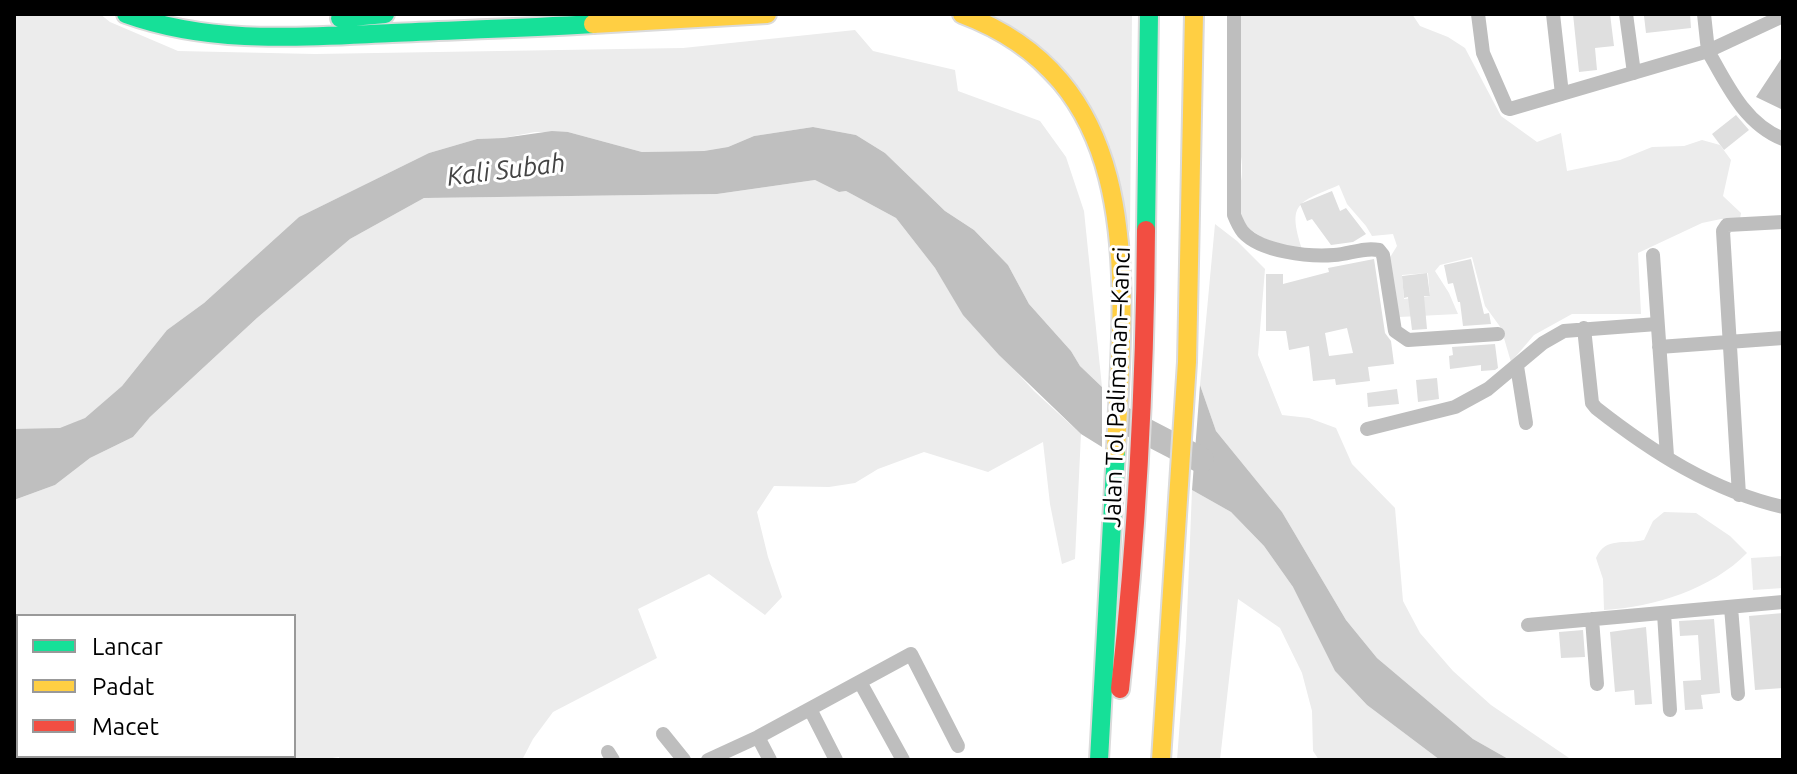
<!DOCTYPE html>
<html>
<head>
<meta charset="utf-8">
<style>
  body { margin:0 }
  #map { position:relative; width:1797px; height:774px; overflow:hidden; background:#fff; font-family:Ubuntu,sans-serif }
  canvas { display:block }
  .frame { position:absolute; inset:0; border:16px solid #000; pointer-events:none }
  .legend { position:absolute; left:16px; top:614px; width:280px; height:144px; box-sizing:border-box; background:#fff; border:2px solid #999; margin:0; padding:10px 14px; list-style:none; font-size:24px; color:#000 }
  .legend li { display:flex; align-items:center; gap:16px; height:40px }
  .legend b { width:40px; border:2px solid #999 }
</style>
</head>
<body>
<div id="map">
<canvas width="1797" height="774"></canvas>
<div class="frame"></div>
<ul class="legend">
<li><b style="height:10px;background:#16e098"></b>Lancar</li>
<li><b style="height:10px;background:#ffcf43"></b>Padat</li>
<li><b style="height:10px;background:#f24e42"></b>Macet</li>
</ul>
</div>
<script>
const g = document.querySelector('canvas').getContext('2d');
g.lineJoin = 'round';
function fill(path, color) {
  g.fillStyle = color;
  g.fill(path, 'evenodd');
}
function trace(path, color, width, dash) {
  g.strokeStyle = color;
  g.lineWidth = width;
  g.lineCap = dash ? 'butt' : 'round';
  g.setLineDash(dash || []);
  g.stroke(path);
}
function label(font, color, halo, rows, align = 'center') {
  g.font = font + ' Ubuntu,sans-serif';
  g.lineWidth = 6;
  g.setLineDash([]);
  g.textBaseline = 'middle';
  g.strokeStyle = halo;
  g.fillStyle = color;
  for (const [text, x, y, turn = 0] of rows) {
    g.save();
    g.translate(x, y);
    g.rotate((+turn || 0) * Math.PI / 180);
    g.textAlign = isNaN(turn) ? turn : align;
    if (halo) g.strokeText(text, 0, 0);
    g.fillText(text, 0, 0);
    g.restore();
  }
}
fill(new Path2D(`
  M14,14H100L110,22L178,51L315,54L683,48L855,30L873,51L955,70L958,91L1040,121L1066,157L1084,211L1102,387L1080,366L1071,351L1029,304L1008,265L974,230L945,211L885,153L856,135L813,127L754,136L728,147L704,151L642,152L568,132H535L503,138L477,139L429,153L299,217L204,303L167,330L122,386L85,418L60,429H14Z
  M979,14H1132L1130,234L1110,147Z
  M1240,14H1412L1420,26L1448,37L1465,48L1501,116L1537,142L1561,133L1567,171L1620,160L1652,147L1684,146L1702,140L1720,145L1731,160L1723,196L1741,213L1740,219H1721L1702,223L1638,253L1641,314H1572L1534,335L1511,362L1501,328L1485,306L1472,257L1440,265L1435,271L1449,293L1458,314L1399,317L1389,259L1397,246L1393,234L1372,236L1366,226L1347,204L1339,185C1298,203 1287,202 1302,249C1278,245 1239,235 1239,205C1239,180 1246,175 1239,147ZM1428,273L1430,296L1404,299L1402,275Z
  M815,180L839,192L846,191L896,218L935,268L964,315L1034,391L1081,434L1075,559L1062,564L1050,504L1043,442L988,472L924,452L878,469L855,483L829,487L774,486L757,512L768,557L782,597L765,615L709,574L638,609L657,658L553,712L533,739L522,760H340L339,757L319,760H14V500L55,485L90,458L133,437L150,417L257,318L350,239L424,198L717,194ZM18,616H294V756H18Z
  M1215,224L1237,241L1265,269L1258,355L1282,415L1309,418L1336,428L1352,464L1395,508L1403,601L1420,633L1453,671L1491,705L1572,760H1510L1473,739L1377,658L1346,620L1282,512L1216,431L1200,385Z
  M1192,490L1231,512L1264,546L1293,587L1335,671L1367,705L1440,760H1319L1313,751L1312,711L1302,673L1280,628L1238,599L1220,760H1177L1186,640Z
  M1664,512L1696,513L1730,536L1747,553C1712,589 1654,607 1604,610L1603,579L1596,558C1606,536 1624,545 1644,540L1653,521Z
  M1783,556V588L1753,590L1751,558Z`), '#ececec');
fill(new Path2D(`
  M1783,56V110L1756,97Z
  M813,127L856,135L885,153L945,211L974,230L1008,265L1029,304L1071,351L1080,366L1102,387V447L1081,434L999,355L963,315L935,268L896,218L846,191L839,192L815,180L717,194L424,198L350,239L257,318L150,417L133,437L90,458L55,485L14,500V429L60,428L85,418L122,386L167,330L204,303L299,217L429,153L477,139L503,138L552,131L568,132L642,152L704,151L728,147L754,136Z
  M1200,385L1216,431L1282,512L1346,620L1377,658L1473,739L1510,760H1440L1367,705L1335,671L1293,587L1264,546L1231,512L1192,490Z`), '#bfbfbf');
trace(new Path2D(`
  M1122,419L1201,460
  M14,661L18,663
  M230,756L232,760`), '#bfbfbf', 26);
fill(new Path2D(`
  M1573,14H1610L1614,46L1595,48L1597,70L1579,72Z
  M1662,14H1690L1691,28L1646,33L1644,16Z
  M1736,115L1749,130L1724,150L1712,134Z
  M1332,191L1340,211L1346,208L1366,234L1353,242L1331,245L1312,219L1307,221L1300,204Z
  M1374,259L1385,333L1391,341L1394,364L1368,367L1370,381L1336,385L1335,379L1313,381L1309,346L1289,350L1286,331H1266V274H1283V284L1329,272L1328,268ZM1347,328L1353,353L1329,356L1325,333Z
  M1471,259L1484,314L1489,313L1491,324L1463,326L1460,302H1458L1453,283L1448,284L1444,265Z
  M1427,273L1430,296H1424L1427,329L1412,330L1408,297L1404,298L1402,276Z
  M1495,344L1498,368L1495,370L1481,371V365L1450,369L1449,356L1453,355L1452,347Z
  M1437,378L1439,399L1418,402L1416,380Z
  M1397,389L1399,404L1368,407L1367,393Z
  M1783,613V688L1755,690L1749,616Z
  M1714,619L1720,693L1701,695L1703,709L1685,710L1683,681L1701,680L1698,635L1680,636L1679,621Z
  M1646,627L1652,704L1635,705L1634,690L1615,692L1610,632Z
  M1583,630L1585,657L1561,658L1559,632Z`), '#dfdfdf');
const fast = new Path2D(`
  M126,14C212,45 302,37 392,33C459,30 526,28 593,24
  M340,18L385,14
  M1146,230L1149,14
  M1099,760L1116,450`);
const slow = new Path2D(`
  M962,14C1151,85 1123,286 1116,450
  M593,24L767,14
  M1161,760L1187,362L1194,14`);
const jam = new Path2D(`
  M1120,689C1137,536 1145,383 1146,230`);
trace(fast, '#dbdbdb', 22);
trace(slow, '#dbdbdb', 22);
trace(jam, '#dbdbdb', 22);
trace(new Path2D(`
  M1234,14V215C1236,220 1239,227 1243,232C1261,252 1309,257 1334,255C1350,254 1363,247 1379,250L1383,255L1395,331L1408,340L1498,334
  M1478,14L1483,53L1507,108L1510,109L1708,51L1704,14
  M1553,14L1562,94
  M1626,14L1634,73
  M1783,16L1708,51C1727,85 1745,124 1783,139
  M1653,255L1667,456
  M1584,328L1592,403L1596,408C1652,452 1713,491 1783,507
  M1659,347L1783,338
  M1517,366L1526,423
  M1367,429L1455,407L1488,389L1543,343L1564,331L1657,324
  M1739,495L1723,231L1727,225L1783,222
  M1731,607L1738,694
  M1664,613L1670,710
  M1592,619L1597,684
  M1528,625L1783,602
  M860,682L903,760
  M810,709L836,760
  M663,734L684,760
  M758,737L770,760
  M608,752L613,760
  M708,760L758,737L911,654L958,746`), '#bebebe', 14);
trace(fast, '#16e098', 18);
trace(slow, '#ffcf43', 18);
trace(jam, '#f24e42', 18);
label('24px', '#000', '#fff', [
  ["Jalan Tol Palimanan–Kanci",1117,387,-88]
]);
label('italic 26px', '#444', '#fff', [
  ["Kali Subah",506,170,-7]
]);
</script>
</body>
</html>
